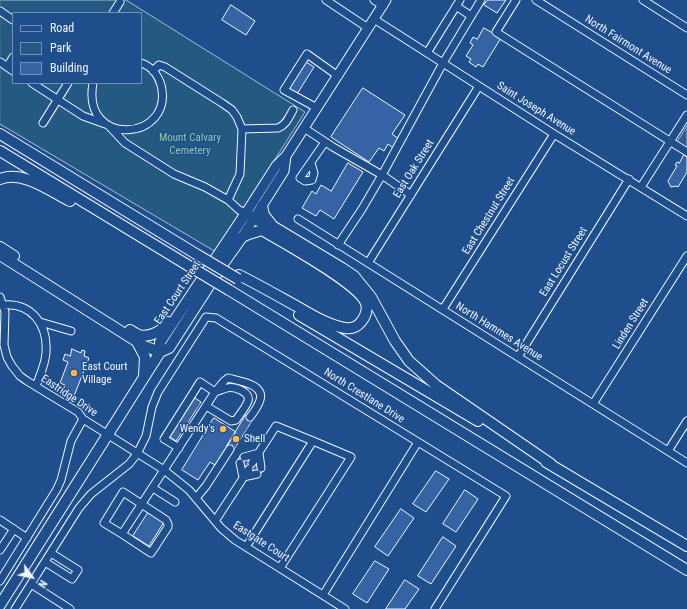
<!DOCTYPE html>
<html>
<head>
<meta charset="utf-8">
<style>
  body { margin:0 }
  #map { position:relative; width:687px; height:609px; overflow:hidden; background:#1f4e8c; font-family:"Roboto Condensed",sans-serif }
  canvas { display:block }
  .legend { position:absolute; left:12px; top:12px; width:130px; height:72px; box-sizing:border-box; background:#1f4e8c; border:1px solid #7391ba; margin:0; padding:5px 7px; list-style:none; font-size:12px; color:#f2f6ff }
  .legend li { display:flex; align-items:center; gap:8px; height:20px }
  .legend b { width:20px; border:1px solid #7391ba }
  .north { position:absolute; left:12px; top:557px; width:40px; height:40px; -webkit-text-stroke:3px #1f4e8c; paint-order:stroke; rotate:123deg; font-size:11px; font-weight:700; line-height:16px; text-align:center; color:#f2f6ff }
  .north::after { content:''; display:block; margin:auto; width:14px; height:18px; background:#f2f6ff; clip-path:polygon(50% 0,100% 100%,50% 72%,0 100%) }
</style>
</head>
<body>
<div id="map">
<canvas width="687" height="609"></canvas>
<ul class="legend">
<li><b style="height:5px;background:#1f4e8c"></b>Road</li>
<li><b style="height:11px;background:#245a82"></b>Park</li>
<li><b style="height:11px;background:#3563a3"></b>Building</li>
</ul>
<div class="north">N</div>
</div>
<script>
const g = document.querySelector('canvas').getContext('2d');
g.lineJoin = 'round';
function fill(path, color) {
  g.fillStyle = color;
  g.fill(path, 'evenodd');
}
function trace(path, color, width, dash) {
  g.strokeStyle = color;
  g.lineWidth = width;
  g.lineCap = dash ? 'butt' : 'round';
  g.setLineDash(dash || []);
  g.stroke(path);
}
function label(font, color, halo, rows, align = 'center') {
  g.font = font + ' "Roboto Condensed",sans-serif';
  g.lineWidth = 3;
  g.setLineDash([]);
  g.textBaseline = 'middle';
  g.strokeStyle = halo;
  g.fillStyle = color;
  for (const [text, x, y, turn = 0] of rows) {
    g.save();
    g.translate(x, y);
    g.rotate((+turn || 0) * Math.PI / 180);
    g.textAlign = isNaN(turn) ? turn : align;
    if (halo) g.strokeText(text, 0, 0);
    g.fillText(text, 0, 0);
    g.restore();
  }
}
const green = new Path2D(`
  M0,0H126L305,112L216,252L0,124ZM13,13H141V83H13Z`);
fill(green, '#245a82');
trace(green, '#a8bbd7', 1);
const parking = new Path2D(`
  M687,126V153L675,146Z`);
fill(parking, '#305b95');
trace(parking, '#a8bbd7', 1);
const building = new Path2D(`
  M488,0H506L497,13L484,5Z
  M231,5L255,21L246,35L222,20Z
  M484,28L501,38L483,67L478,64L476,67L469,62L471,59L466,56L473,45L470,43L473,37L477,39Z
  M306,62L314,67L297,94L289,89Z
  M363,88L405,115L392,134L399,139L393,148L388,144L384,151L379,148L369,162L331,137Z
  M684,155L687,157V172L678,187L676,186L671,187L668,181L677,166L675,165L677,162L679,163Z
  M348,163L363,172L334,219L320,210L316,216L302,208L312,191L316,194L321,185L331,191Z
  M72,349L81,353L82,350L85,351L84,356L89,358L74,396L67,393L68,391L63,390L65,385L60,383L68,362L63,360L65,354L70,356Z
  M195,398L201,402L176,441L170,437Z
  M246,415L253,419L233,451L227,446Z
  M214,418L236,432L215,465L210,462L198,480L182,470Z
  M241,455L263,469L259,476L237,462Z
  M436,471L449,479L426,512L413,504Z
  M465,490L478,499L456,532L443,524Z
  M401,509L414,518L388,556L375,547Z
  M148,513L164,522L149,546L133,536Z
  M443,537L456,546L431,584L418,576Z
  M375,561L389,569L367,603L353,594Z
  M405,580L419,589L405,609H386Z`);
fill(building, '#3563a3');
trace(building, '#f2f6ff', 1);
trace(new Path2D(`
  M192,403L198,407
  M187,410L194,414
  M183,417L189,420
  M178,424L185,428
  M173,432L180,436
  M230,449L250,417
  M244,466L248,460
  M253,471L256,465`), '#3f679d', 7, [7, 3.5]);
const minor = new Path2D(`
  M326,0L368,28
  M374,0L383,6
  M516,0L496,32L687,152
  M536,0L687,95
  M643,0L687,28
  M456,6L471,16
  M0,11L13,20
  M113,13L120,2
  M374,19L554,134L687,216
  M427,53L460,0
  M0,62L13,71
  M7,67L13,57
  M153,71L159,65L165,67L222,103L232,110L237,117L242,129L240,174L228,200
  M32,83L83,116L108,125L125,143L174,174L205,187L228,200L239,210L246,213
  M93,83C81,149 175,141 161,85C158,75 151,66 141,63
  M317,108L284,90L307,54L338,76
  M43,123L68,83
  M304,128L333,147L382,175L362,209L338,245
  M242,129L278,128C286,125 289,117 293,110
  M311,163L314,173L312,180L305,181L300,178L325,142
  M641,187L687,115
  M411,195L382,175L443,63L481,0
  M298,219L687,463
  M368,263L479,86
  M0,297L5,312L4,345L7,357L12,366L20,376L27,381L78,412L83,419L164,470L189,490L221,528L235,540L345,609
  M2,305C32,302 48,325 46,353C45,365 40,375 36,386
  M443,309L554,134
  M40,322L71,331
  M518,357L629,179
  M215,392L224,381L228,378C239,381 265,384 260,400C258,406 254,412 250,417
  M593,404L687,256
  M206,406L231,421L236,420C240,414 246,407 248,401C251,392 234,386 227,388C223,389 219,391 215,392
  M668,451L687,421
  M259,453L261,468
  M244,457L259,453
  M240,463L243,477
  M252,463L276,426L313,441
  M243,477L257,474
  M153,488L175,502
  M196,498L206,486L230,449
  M0,520L27,538
  M215,521L249,469
  M122,534L104,523L123,492L166,520L168,524V527L151,553L122,534C153,487 184,440 215,392L200,382L164,439L179,448
  M246,547L313,441L351,457L280,568
  M0,550L14,529
  M45,562L72,579L78,570L51,553
  M0,581L57,489L61,480L71,441L83,419
  M31,584L70,609
  M323,595L418,442
  M15,609L79,508L91,494L129,464L137,454L146,436L152,407L158,392L206,317L216,318L506,496L435,609`);
const major = new Path2D(`
  M246,213L276,166L286,156L386,0
  M242,237L284,171L286,156`);
const highway = new Path2D(`
  M0,134L196,254
  M0,151L189,266
  M0,179C23,170 50,191 70,201
  M262,206L264,215L272,225
  M0,247L14,256
  M0,255L144,346L160,352L169,348L225,261L242,237L249,234L262,230C284,243 358,283 366,303C368,310 365,317 361,322C357,327 351,329 345,328C328,325 312,315 298,307C278,296 259,285 239,275
  M229,290L687,570
  M299,315L478,421
  M130,330C133,332 136,334 139,335C150,338 162,331 168,322
  M137,342L145,357L144,376
  M546,462L687,546
  M0,605L160,352V342L246,213L254,219L274,227L342,268L354,276L371,297L395,341L409,361L436,385L551,464`);
trace(minor, '#f2f6ff', 9);
trace(major, '#f2f6ff', 11);
trace(highway, '#f2f6ff', 12);
trace(minor, '#1f4e8c', 7);
trace(major, '#1f4e8c', 9);
trace(highway, '#1f4e8c', 10);
const highwayBridge = new Path2D(`
  M196,254L238,279
  M189,266L229,290`);
trace(highwayBridge, '#f2f6ff', 12, []);
trace(highwayBridge, '#1f4e8c', 10);
for (const [x, y, r, color] of [
  [74,373,4,"#ffb74d"],
  [223,429,4,"#ffb74d"],
  [236,439,4,"#ffb74d"]
]) {
  const dot = new Path2D();
  dot.arc(x, y, r, 0, 2 * Math.PI);
  g.fillStyle = color;
  g.fill(dot);
  trace(dot, '#1f4e8c', 1.5);
}
label('11px', '#f2f6ff', '#1f4e8c', [
  ["North Fairmont Avenue",628,45,32],
  ["Saint Joseph Avenue",536,109,32],
  ["East Oak Street",414,169,-58],
  ["East Chestnut Street",489,216,-58],
  ["East Locust Street",564,262,-58],
  ["East Court Street",178,293,-56],
  ["Linden Street",631,324,-58],
  ["North Hammes Avenue",499,332,32],
  ["Eastridge Drive",69,396,34],
  ["North Crestlane Drive",364,396,32],
  ["Eastgate Court",261,542,33]
]);
label('11px', '#97c8a6', '#1f4e8c', [
  ["Mount Calvary",190,138],
  ["Cemetery",190,151]
]);
label('11px', '#f2f6ff', '#1f4e8c', [
  ["East Court",82,367],
  ["Village",82,380],
  ["Wendy's",215,429,"right"],
  ["Shell",244,439]
], 'left');
</script>
</body>
</html>
